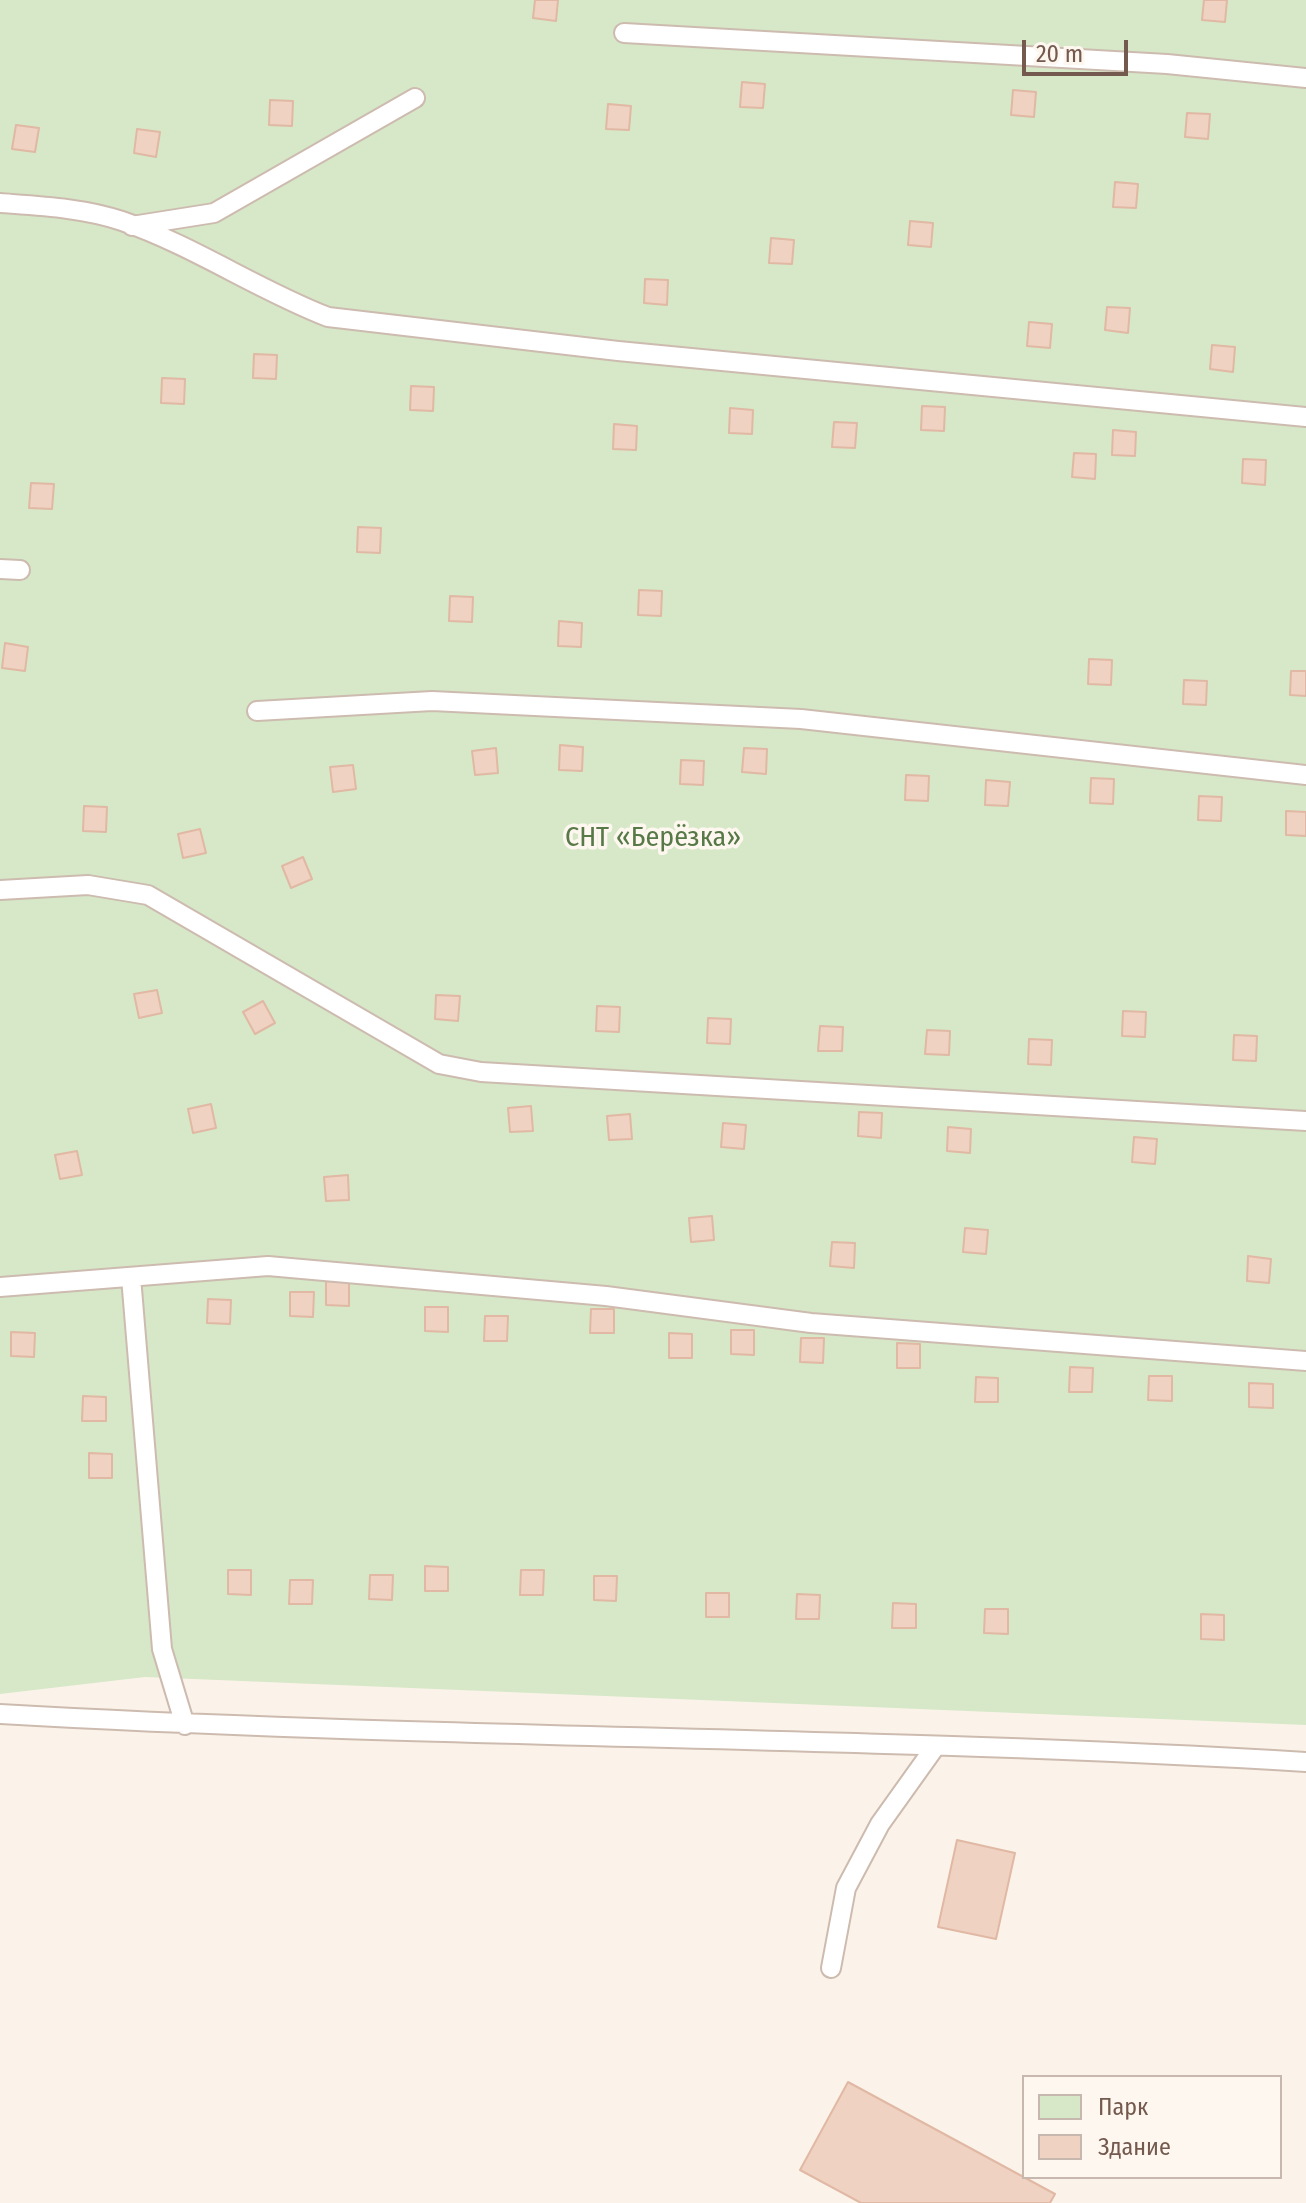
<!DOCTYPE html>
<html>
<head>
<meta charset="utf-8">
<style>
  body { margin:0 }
  #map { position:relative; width:1306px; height:2203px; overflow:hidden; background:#fbf3e9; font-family:"Fira Sans Condensed",sans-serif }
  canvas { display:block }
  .legend { position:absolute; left:1022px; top:2075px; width:260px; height:104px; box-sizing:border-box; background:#fef7ef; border:2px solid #c7b8af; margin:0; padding:10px 14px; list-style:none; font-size:24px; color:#745a4e }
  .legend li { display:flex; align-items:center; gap:16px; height:40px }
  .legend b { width:40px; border:2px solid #c7b8af }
  .scale { position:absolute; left:1022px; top:40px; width:106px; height:36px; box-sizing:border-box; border:4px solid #745a4e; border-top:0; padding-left:10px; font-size:24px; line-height:28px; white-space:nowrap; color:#745a4e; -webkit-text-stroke:6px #fef7ef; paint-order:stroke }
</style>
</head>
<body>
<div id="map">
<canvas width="1306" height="2203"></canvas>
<ul class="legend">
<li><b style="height:22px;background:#d6e8c8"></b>Парк</li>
<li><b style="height:22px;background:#efd2c2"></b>Здание</li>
</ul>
<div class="scale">20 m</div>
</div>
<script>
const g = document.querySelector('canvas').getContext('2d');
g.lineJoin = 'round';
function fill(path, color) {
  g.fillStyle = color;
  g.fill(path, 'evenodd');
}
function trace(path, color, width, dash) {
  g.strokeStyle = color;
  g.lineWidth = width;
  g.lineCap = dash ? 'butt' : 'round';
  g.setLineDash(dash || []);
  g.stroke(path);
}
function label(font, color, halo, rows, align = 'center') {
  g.font = font + ' "Fira Sans Condensed",sans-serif';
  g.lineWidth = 7;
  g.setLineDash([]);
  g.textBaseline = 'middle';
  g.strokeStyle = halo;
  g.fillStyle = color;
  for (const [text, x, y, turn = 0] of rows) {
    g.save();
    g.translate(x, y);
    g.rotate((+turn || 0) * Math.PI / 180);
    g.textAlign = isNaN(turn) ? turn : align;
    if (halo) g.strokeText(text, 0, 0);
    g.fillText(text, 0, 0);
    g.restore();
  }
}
fill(new Path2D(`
  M0,0H1306V1725L145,1677L0,1694Z`), '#d6e8c8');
const building = new Path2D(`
  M535,0H558L556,21L533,18Z
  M1204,0H1227L1225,22L1202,20Z
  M742,82L765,84L763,108L740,107Z
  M1013,90L1036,92L1034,117L1011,115Z
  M270,100L293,101L292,126L269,125Z
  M608,104L631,106L629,130L606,129Z
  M1187,113L1210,114L1208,139L1185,137Z
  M16,125L39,128L35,152L12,149Z
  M137,129L160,132L156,157L134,153Z
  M1115,182L1138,184L1136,208L1113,207Z
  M910,221L933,223L931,247L908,245Z
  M771,238L794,240L792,264L769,263Z
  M645,279L668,280L667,305L644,303Z
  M1107,307L1130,308L1128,333L1105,330Z
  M1029,322L1052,324L1050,348L1027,346Z
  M1212,345L1235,347L1233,372L1210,369Z
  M254,354L277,355L276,379L253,378Z
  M162,378L185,379L184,404L161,403Z
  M411,386L434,387L433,411L410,410Z
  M922,406L945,407L944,431L921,430Z
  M730,408L753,410L752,434L729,433Z
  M834,422L857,423L855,448L832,447Z
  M614,424L637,426L636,450L613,449Z
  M1113,430L1136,432L1135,456L1112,455Z
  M1074,453L1096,454L1095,479L1072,477Z
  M1243,459L1266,460L1265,485L1242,483Z
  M31,483L54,484L52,509L29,508Z
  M358,527L381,528L380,553L357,552Z
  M639,590L662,591L661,616L638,615Z
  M450,596L473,597L472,622L449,621Z
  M559,621L582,623L581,647L558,646Z
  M5,643L28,647L25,671L2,668Z
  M1089,659L1112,660L1111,685L1088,684Z
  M1291,671H1306V696L1290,695Z
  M1184,680L1207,681L1206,705L1183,704Z
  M560,745L583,747L582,771L559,770Z
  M496,748L498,773L475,775L472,751Z
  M744,748L767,749L766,774L742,772Z
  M681,760L704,761L703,785L680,784Z
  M353,765L356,789L333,792L330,767Z
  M906,775L929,776L928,801L905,800Z
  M1091,778L1114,779L1113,804L1090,803Z
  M986,780L1010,782L1008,806L985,805Z
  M1199,796L1222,797L1221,821L1198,820Z
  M84,806L107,807L106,832L83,831Z
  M1286,811L1306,812V836L1286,835Z
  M200,829L206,853L183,858L178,834Z
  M303,857L312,879L291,888L282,866Z
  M157,990L162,1013L139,1018L134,994Z
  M436,995L460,996L458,1021L435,1019Z
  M263,1001L275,1023L255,1034L243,1012Z
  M597,1006L620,1007L619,1032L596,1031Z
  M1123,1011L1146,1012L1145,1037L1122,1036Z
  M708,1018L731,1019L730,1044L707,1043Z
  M820,1026L843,1027L842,1051H818Z
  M927,1030L950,1031L949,1055L925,1054Z
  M1234,1035L1257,1036L1256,1061L1233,1060Z
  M1029,1039L1052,1040L1051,1065L1028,1064Z
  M211,1104L216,1128L193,1133L188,1109Z
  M531,1106L533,1131L510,1132L508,1108Z
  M859,1112L882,1113L881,1138L858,1136Z
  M630,1114L632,1139L609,1140L607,1116Z
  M723,1123L746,1125L744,1149L721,1147Z
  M948,1127L971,1129L970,1153L947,1151Z
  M1134,1137L1157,1139L1155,1164L1132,1162Z
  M77,1151L82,1175L60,1179L55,1155Z
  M348,1175L349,1200L326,1201L324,1177Z
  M712,1216L714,1240L691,1242L689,1218Z
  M965,1228L988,1230L986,1254L963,1252Z
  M832,1242L855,1243L854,1268L830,1266Z
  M1248,1256L1271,1259L1269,1283L1247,1281Z
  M326,1281L349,1282V1306L326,1305Z
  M290,1292H314L313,1317L290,1316Z
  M208,1299L231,1300L230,1324L207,1323Z
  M425,1307H448V1332L425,1331Z
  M591,1309H614V1333H590Z
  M485,1316H508L507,1341H484Z
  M731,1330H754V1355L731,1354Z
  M11,1332L35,1333L34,1357L11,1356Z
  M669,1333L692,1334V1358H669Z
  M801,1338H824L823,1363L800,1362Z
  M897,1343L920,1344V1368H897Z
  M1070,1367L1093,1368L1092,1392H1069Z
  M1149,1376H1172V1401L1148,1400Z
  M976,1377L998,1378V1402H975Z
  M1249,1383L1273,1384V1408L1249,1407Z
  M83,1396L106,1397V1421H82Z
  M89,1453L112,1454V1478H89Z
  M425,1566L448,1567V1591H425Z
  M228,1570H251V1595L228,1594Z
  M521,1570H544L543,1595H520Z
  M370,1575H393L392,1600L369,1599Z
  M594,1576H617L616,1601L594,1600Z
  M290,1580H313L312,1604H289Z
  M706,1593H729V1617H706Z
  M797,1594L820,1595L819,1619H796Z
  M893,1603L916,1604V1628H892Z
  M985,1609H1008V1634L984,1633Z
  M1201,1614L1224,1615V1640L1201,1639Z
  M957,1840L1015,1853L996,1939L938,1927Z
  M848,2082L1055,2194L1050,2203H861L800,2170Z`);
fill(building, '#efd2c2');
trace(building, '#e0b8a4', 2);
const lane = new Path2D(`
  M624,33L1167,64L1306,78
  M0,203C40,206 84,208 122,221C194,246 258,290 328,317L618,351L1306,417
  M132,226L214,213L415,98
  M0,569L20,570
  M257,711L432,701L801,719L1306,775
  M0,890L88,885L148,895L439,1064L481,1072L1306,1121
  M131,1277L162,1649L185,1725
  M0,1287L268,1266L606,1296L811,1323L1306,1361
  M0,1714C435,1739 871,1736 1306,1762
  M831,1968L846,1888L880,1824L935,1747`);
trace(lane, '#cdbbaf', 22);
trace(lane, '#fff', 18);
label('28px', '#577847', '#fef7ef', [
  ["СНТ «Берёзка»",653,838]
]);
</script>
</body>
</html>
